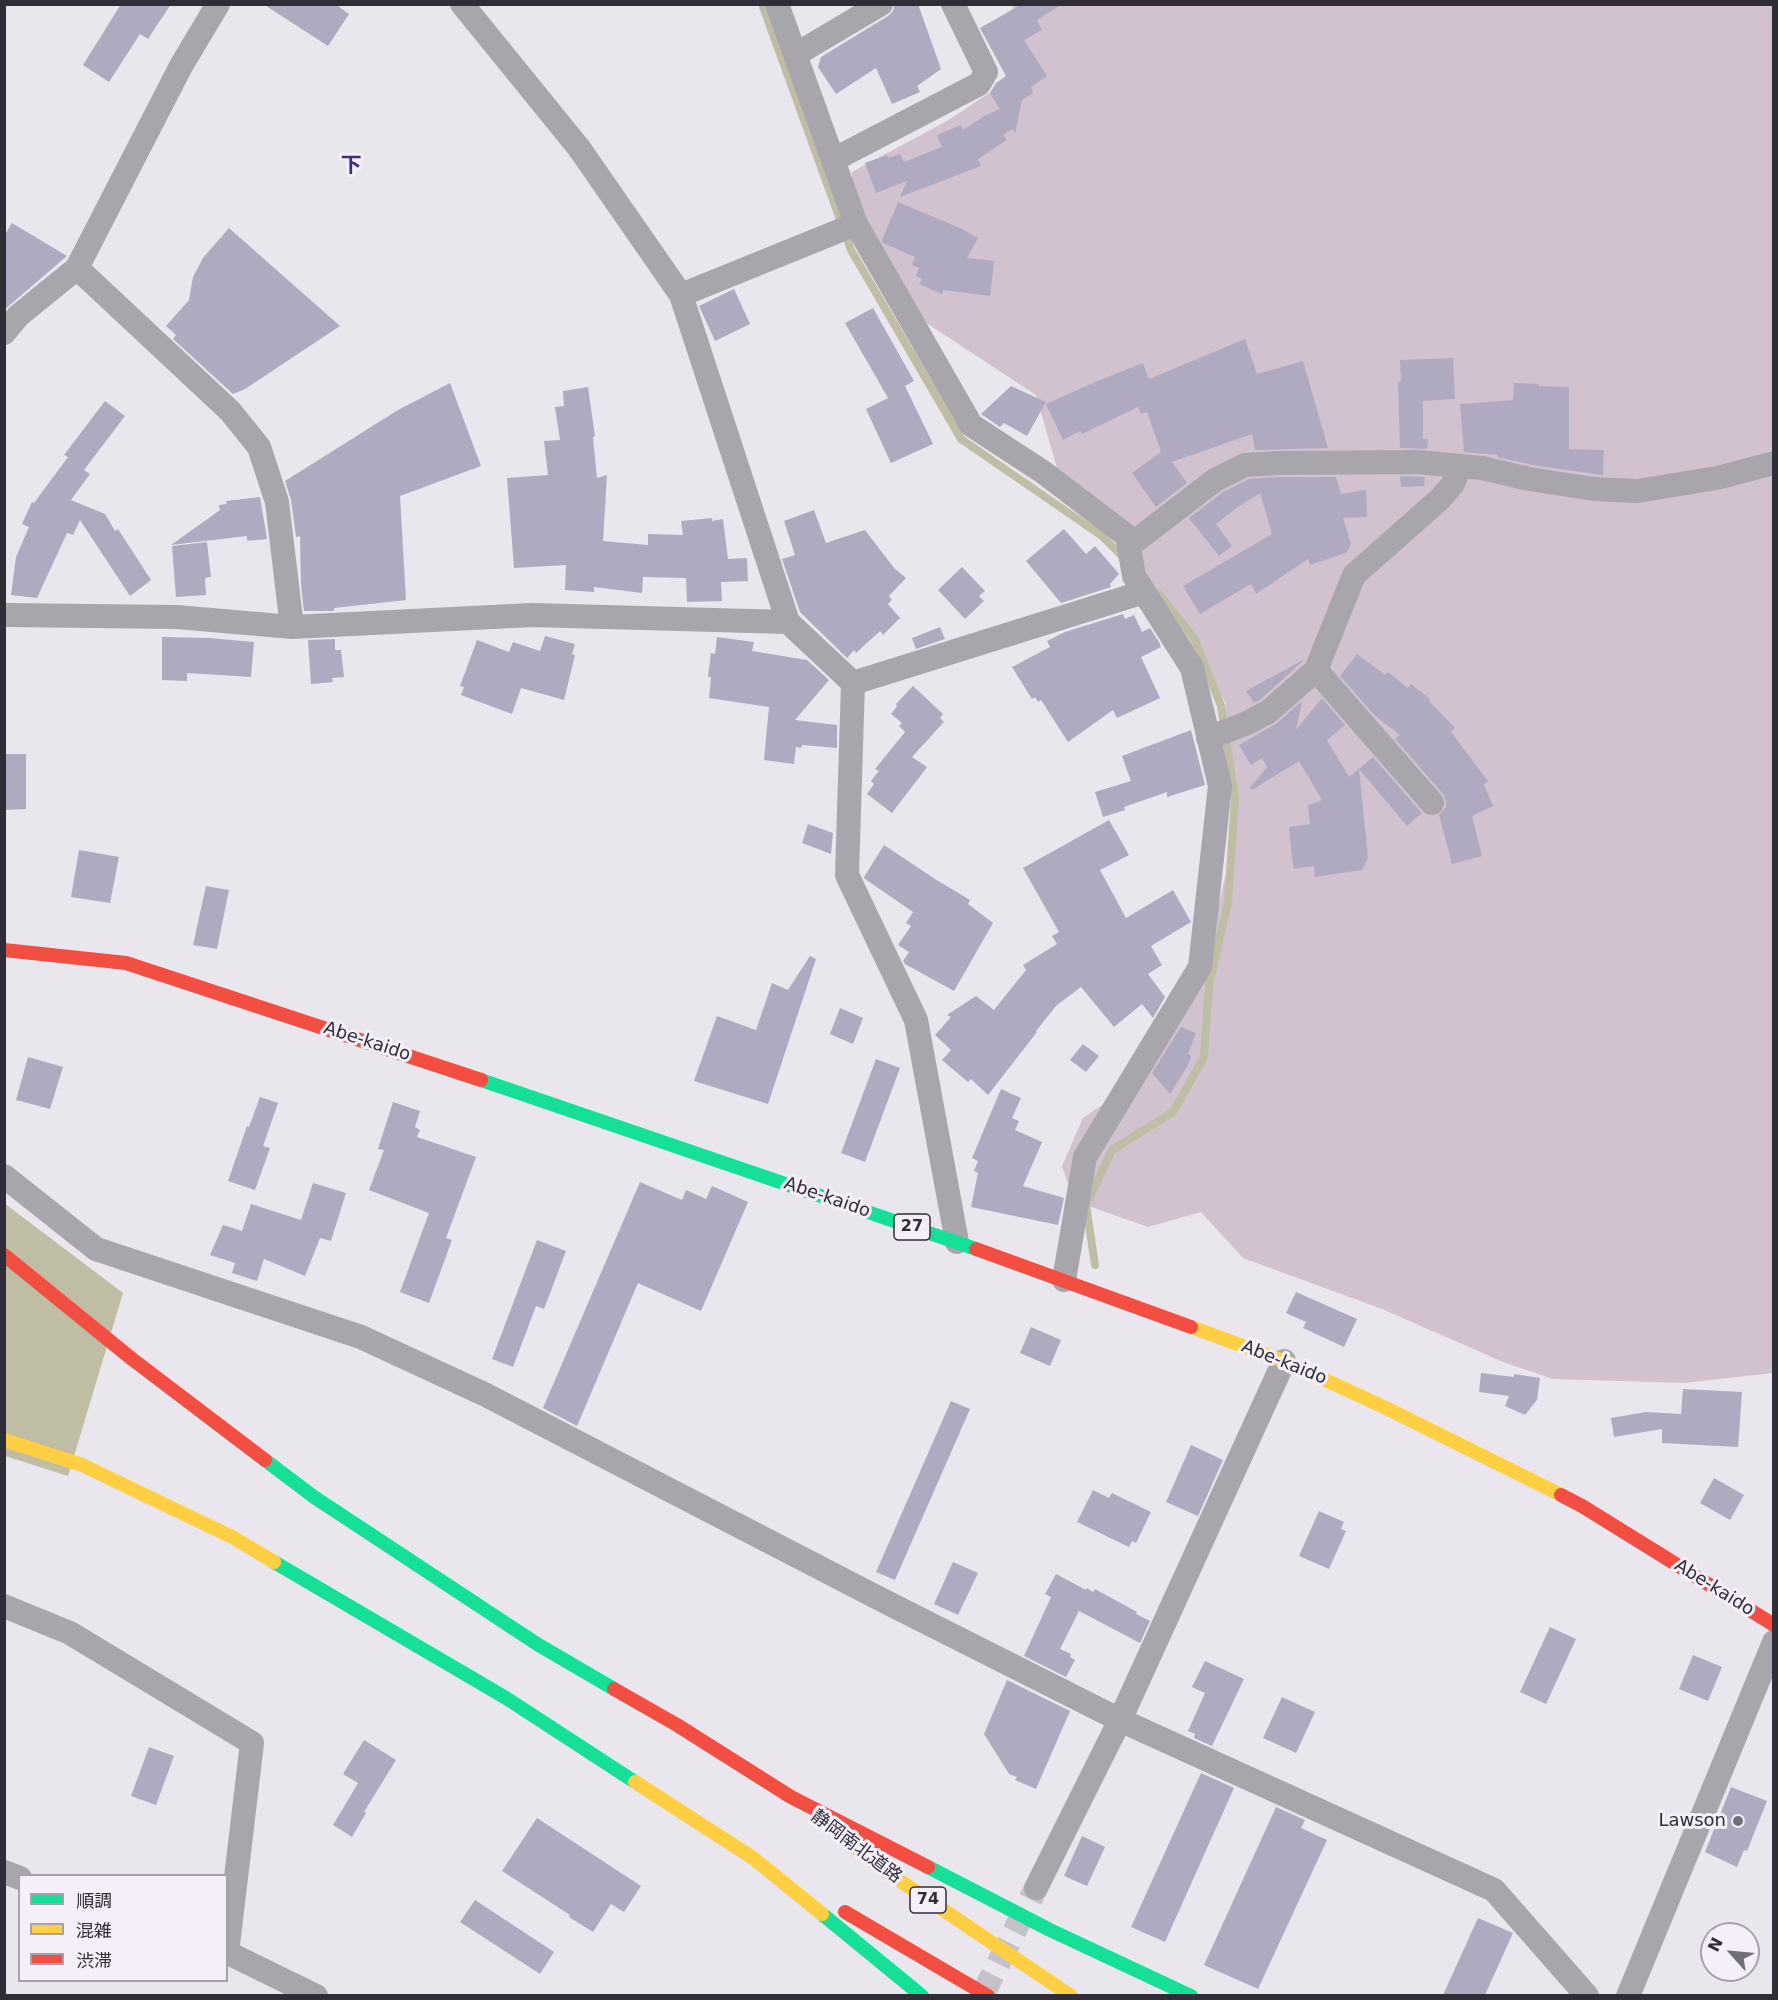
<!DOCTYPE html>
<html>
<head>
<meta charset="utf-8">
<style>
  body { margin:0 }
  #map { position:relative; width:1778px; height:2000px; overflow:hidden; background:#eae6ee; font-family:"DejaVu Sans","Noto Sans JP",sans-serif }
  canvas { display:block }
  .frame { position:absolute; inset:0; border:6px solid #302d39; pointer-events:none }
  .legend { position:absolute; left:18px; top:1874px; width:210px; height:108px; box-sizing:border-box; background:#f4eff9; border:2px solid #a6a1ac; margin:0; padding:8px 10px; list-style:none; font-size:18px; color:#302d39 }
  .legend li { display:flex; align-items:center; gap:12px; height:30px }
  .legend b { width:30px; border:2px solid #a6a1ac }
  .north { position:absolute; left:1700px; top:1922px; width:60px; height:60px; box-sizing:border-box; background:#f4eff9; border:2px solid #a6a1ac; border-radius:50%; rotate:297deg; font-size:16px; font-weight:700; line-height:24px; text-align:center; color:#302d39 }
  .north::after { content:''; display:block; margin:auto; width:21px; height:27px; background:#716e78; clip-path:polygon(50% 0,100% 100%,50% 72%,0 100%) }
</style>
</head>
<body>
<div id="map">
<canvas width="1778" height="2000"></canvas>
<div class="frame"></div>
<ul class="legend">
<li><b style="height:8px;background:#16e098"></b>順調</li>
<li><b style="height:8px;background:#ffcf43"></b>混雑</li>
<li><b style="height:8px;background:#f24e42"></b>渋滞</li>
</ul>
<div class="north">N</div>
</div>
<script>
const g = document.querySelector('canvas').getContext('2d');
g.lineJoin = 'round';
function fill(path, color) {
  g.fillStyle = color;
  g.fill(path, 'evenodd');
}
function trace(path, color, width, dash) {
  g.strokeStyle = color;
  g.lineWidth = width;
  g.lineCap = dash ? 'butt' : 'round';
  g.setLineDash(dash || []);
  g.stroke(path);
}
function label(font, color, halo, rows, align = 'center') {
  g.font = font + ' "DejaVu Sans","Noto Sans JP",sans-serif';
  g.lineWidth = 6;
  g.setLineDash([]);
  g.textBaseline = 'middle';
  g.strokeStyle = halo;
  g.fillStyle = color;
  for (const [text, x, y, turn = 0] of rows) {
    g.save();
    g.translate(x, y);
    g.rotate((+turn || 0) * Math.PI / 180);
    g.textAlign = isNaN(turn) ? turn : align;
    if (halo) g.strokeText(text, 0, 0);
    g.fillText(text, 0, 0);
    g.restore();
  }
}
fill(new Path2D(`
  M1013,5H1773V1373L1683,1383L1553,1379L1503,1362L1382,1309L1243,1258L1201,1212L1148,1227L1074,1201L1062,1166L1083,1118L1141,1078L1210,943L1237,825L1225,702L1146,574L1061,482L1036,395L893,301L851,222L852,172L947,121L1010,79Z`), '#d2c2d0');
fill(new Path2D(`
  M4,1203L123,1293L68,1476L5,1456Z`), '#bfbda4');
trace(new Path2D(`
  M762,4L851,250L961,439L1102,536L1125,559
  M1095,1265L1086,1205L1112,1150L1173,1112L1204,1057L1209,985L1228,902L1235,798L1221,706L1194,638L1158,593`), '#bfbda4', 8);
fill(new Path2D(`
  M121,4H171L148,39L140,34L109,82L83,65Z
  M263,4H335L349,14L328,46Z
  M895,4H918L941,69L917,86L920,92L892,104L876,68L836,94L818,67L821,57L888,16L893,11Z
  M1022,4H1063L1037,20L1042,30L1024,40L1047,76L1031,87L1033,93L1022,100L1015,133L1012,129L1003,135L1007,140L978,159L981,166L900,197L907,181L876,193L865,163L887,155L888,158L900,154L904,162L942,147L937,135L961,125L963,130L986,115L1000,109L990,93L996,83L1006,76L980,28Z
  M898,202L962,229L978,238L967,258L994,261L990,296L943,290L942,294L919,284L922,279L916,276L919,268L912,265L915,257L883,243L882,240Z
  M12,223L67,256L4,310V236Z
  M229,228L340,326L245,389L233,394L173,339L176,335L166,326L189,300L193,277L203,258Z
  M734,289L750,324L715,341L699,306Z
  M873,308L914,381L905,386L933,444L891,463L866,409L888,398L845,323Z
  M1245,339L1257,374L1303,361L1328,448L1255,450L1252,434L1172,462L1187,483L1156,507L1132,473L1161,452L1147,412L1141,414L1138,407L1082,434L1080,431L1063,440L1046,404L1095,382L1143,363L1149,379Z
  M1453,358L1455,399L1423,401V439H1428L1427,449L1400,448L1398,382H1401L1400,360Z
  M450,383L481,466L400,496L406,600L334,608V611H304L301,585L300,536L296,537L291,500L285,481L398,410Z
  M1514,383L1539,384V386L1569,387V449L1604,450L1603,475L1532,465L1497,457V455L1464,452L1460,404L1513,400Z
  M1011,386L1046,402L1027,436L1004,423L1000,427L981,414Z
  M588,387L595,436L593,437L597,478L607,475L603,541L648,545V534L683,535L681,521L712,518V521L723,519L728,559L747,558L748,581L721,582L722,601L687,602L686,578L643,577L642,593L594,587V592L565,590L566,565L514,568L507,478L548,475L544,441L560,440L555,407L564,406L563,391Z
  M105,401L125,416L84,470L90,474L71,500L105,514L115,531L118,529L151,580L130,596L80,520L73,535L67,533L37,598L11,595L16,557L29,527L22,524L32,502L34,503L68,457L64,455Z
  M1400,476L1425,477L1424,486L1401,487Z
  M1278,477H1336L1341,494L1366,490L1367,517L1343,518L1351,544L1346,553L1310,565L1308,559L1256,594L1251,584L1200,614L1183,586L1272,534L1260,493L1238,507L1216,524L1232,546L1219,556L1189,518L1223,492L1249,479Z
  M260,497L267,539L247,541V536L171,545L220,510L219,505L227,504L226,501Z
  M814,510L826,543L865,530L894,568L906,578L889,596L892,600L888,604L900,618L883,635L880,631L856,653L854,650L847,658L800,612L782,559L795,555L784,521Z
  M1064,529L1086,554L1095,546L1119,574L1110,584L1111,587L1061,603L1026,561Z
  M207,542L211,577L205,578L206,595L176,597L172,546Z
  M962,567L985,591L979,596L984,601L965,619L938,590Z
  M1123,614L1125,619L1134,615L1142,632L1150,628L1159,642L1161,647L1141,657L1160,698L1117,718L1113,710L1068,742L1041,700L1038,702L1035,697L1032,699L1012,667L1050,647L1047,641L1065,632Z
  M940,627L945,639L916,649L912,638Z
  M545,636L575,644L572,654L575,655L564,700L521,688L512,714L461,695L464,687L460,686L477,640L509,652L513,642L540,651Z
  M162,637L209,638L254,642L251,677L187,673V681L162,680Z
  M717,637L754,642L752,651L807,660L829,680L795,720L837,725V748L802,745L801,748L796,747L794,764L764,760L769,707L709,698L711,677H708L711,653L715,654Z
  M335,639V650H341L344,677L332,678L333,682L311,684L308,640Z
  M1357,654L1385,675L1388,672L1408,688L1411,684L1430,699L1429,701L1455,728L1451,732L1488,781L1484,785L1493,806L1472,816L1482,856L1452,864L1439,815L1446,807V800L1443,794L1395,739L1400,735L1374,715L1340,676Z
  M1305,659L1260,700L1254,703L1246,691Z
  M913,686L943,714L940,718L944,722L912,757L927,767L892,813L867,794L874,784L871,781L879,771L875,769L905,732L899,726L902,723L891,714L897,706L896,704Z
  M1322,698L1345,725L1327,740L1349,777L1373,757L1422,813L1407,826L1359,769L1368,858L1362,870L1315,877L1314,866L1294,869L1292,858L1289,827L1310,824L1308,805L1322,800L1299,761L1252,790L1250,788L1267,767L1262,758L1251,765L1239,745L1277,723L1302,701L1296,730Z
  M1191,730L1205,785L1167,797V792L1124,807L1125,810L1103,817L1095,792L1131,781L1122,756Z
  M4,754H26V809L4,810Z
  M1109,820L1129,855L1100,870L1126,918L1173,890L1191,922L1151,946L1162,965L1148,974L1165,997L1153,1018L1142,1004L1114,1027L1081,987L1056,1006L1036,1031L1037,1032L988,1095L971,1079L968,1082L942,1060L951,1050L935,1035L951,1017L947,1015L976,996L994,1010L1026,970L1023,965L1057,944L1052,936L1059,932L1023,868Z
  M808,824L833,833L831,854L802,843Z
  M884,845L935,879L970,900L968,904L993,923L954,991L905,964L903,961L909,952L898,945L911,926L906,923L913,912L865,879L864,877Z
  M79,850L119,857L110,903L71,897Z
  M206,886L229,890L217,949L193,945Z
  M810,956L816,959L768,1104L694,1081L717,1016L756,1030L772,983L788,990Z
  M840,1008L863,1018L853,1044L830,1034Z
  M1181,1027L1196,1033L1188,1054L1191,1056L1187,1067L1170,1094L1152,1073Z
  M1083,1044L1099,1056L1086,1072L1070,1060Z
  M28,1057L63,1067L50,1109L16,1100Z
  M876,1059L900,1068L865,1162L841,1153Z
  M1001,1089L1021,1098L1012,1118L1019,1121L1015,1130L1042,1142L1023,1186L1064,1198L1058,1225L971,1207L978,1173L974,1171L978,1161L972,1158Z
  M260,1097L278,1103L263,1146L270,1148L255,1190L228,1181L247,1126L249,1127Z
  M393,1102L420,1111L415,1127L420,1130L417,1137L476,1157L446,1238L452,1240L429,1303L400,1292L429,1213L369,1190L384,1150L378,1149Z
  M640,1182L682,1200L686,1190L706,1199L712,1186L748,1202L701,1311L638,1283L577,1426L543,1408Z
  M313,1183L346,1193L331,1241L320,1238L305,1276L264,1259L257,1281L232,1273L235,1263L210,1255L223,1225L242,1231L251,1204L301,1220Z
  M537,1240L566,1251L544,1309L536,1306L513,1367L492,1359Z
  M1296,1292L1357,1319L1344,1347L1303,1328L1306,1322L1286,1313Z
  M1031,1327L1061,1340L1050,1366L1020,1353Z
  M1481,1373L1514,1377V1374L1540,1378L1537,1400L1525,1415L1505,1406L1509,1396L1479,1392Z
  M1683,1389L1742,1392L1738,1447L1662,1443V1429L1614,1437L1611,1418L1646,1412L1681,1414Z
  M951,1401L970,1409L895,1580L876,1572Z
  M1191,1445L1223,1460L1198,1516L1166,1502Z
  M1714,1478L1744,1495L1730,1520L1700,1503Z
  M1093,1490L1109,1498L1112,1493L1151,1512L1136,1543L1132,1541L1129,1547L1077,1522Z
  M1319,1511L1344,1522L1341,1529L1346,1531L1329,1569L1299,1556Z
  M953,1562L978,1573L958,1615L934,1604Z
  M1056,1574L1086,1590L1087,1588L1093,1592L1095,1589L1137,1612L1136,1614L1150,1621L1140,1643L1079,1611L1060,1649L1071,1654L1070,1657L1075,1660L1066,1677L1024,1656L1051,1597L1045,1594Z
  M1550,1627L1576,1639L1546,1704L1520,1692Z
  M1693,1655L1722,1667L1708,1701L1679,1689Z
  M1205,1661L1244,1679L1212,1746L1194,1738L1195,1734L1188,1731L1205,1693L1192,1687Z
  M1007,1680L1070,1711L1036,1789L1015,1780L1017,1777L1009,1774L984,1734Z
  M1282,1697L1315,1712L1296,1753L1263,1738Z
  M364,1740L396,1760L364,1812L366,1813L352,1837L333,1825L358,1783L343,1774Z
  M149,1747L174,1756L156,1805L131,1796Z
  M1201,1773L1234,1788L1165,1942L1131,1927Z
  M1731,1787L1767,1801L1747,1851L1744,1850L1737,1867L1705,1852Z
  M1276,1807L1305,1820L1301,1828L1327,1840L1258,1989L1204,1965Z
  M537,1818L641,1886L624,1912L611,1904L593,1932L569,1917L570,1915L502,1871Z
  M1082,1836L1105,1847L1087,1886L1064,1876Z
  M475,1900L554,1952L540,1974L460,1922Z
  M1478,1918L1513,1933L1485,1995H1443Z`), '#b0aac0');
trace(new Path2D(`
  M982,1996L1036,1888`), '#c5c1ca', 24, [24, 12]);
trace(new Path2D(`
  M462,4L579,148L681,295L788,622L853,683L847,875L916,1020L957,1242
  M777,4L856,224L971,425L1043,472L1127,536L1134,576L1192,668L1220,786L1200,967L1085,1157L1064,1280
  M795,55L881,4
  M833,160L979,84L986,72L953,4
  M77,268L230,411L259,447L277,502L292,627
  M681,295L856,224
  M4,333L18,316L77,268L181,66L218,4
  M1129,546L1215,480L1245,465L1278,463L1418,462L1482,468L1529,479L1594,489L1637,491L1717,478L1774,463
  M4,615L177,617L292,627L532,615L788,622
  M1316,670L1432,803
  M853,683L1144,592
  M1208,738L1245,724L1268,712L1316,670L1354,575L1440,499L1453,484L1460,466
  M4,1176L96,1249L361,1337L486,1395L884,1601L1120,1720L1494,1890L1587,1996
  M4,1606L70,1633L252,1743L227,1953
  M4,1872L20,1878
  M1036,1888L1120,1720L1284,1361
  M226,1952L316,1996
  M1628,1996L1774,1642`), '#a9a5ad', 24);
trace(new Path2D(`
  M481,1080L976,1249
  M265,1460L314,1497L537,1644L614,1689
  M274,1562L506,1698L635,1782
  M928,1867L1050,1930L1191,1996
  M822,1914L922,1996`), '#16e098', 14);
trace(new Path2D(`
  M1191,1327L1284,1361L1386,1408L1561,1495
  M4,1440L82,1465L232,1537L274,1562
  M635,1782L753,1858L822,1914
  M854,1847L884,1870L1071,1996`), '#ffcf43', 14);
trace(new Path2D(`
  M4,950L126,963L481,1080
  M976,1249L1191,1327
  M4,1255L132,1359L265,1460
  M1561,1495L1582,1506L1774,1625
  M614,1689L677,1725L791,1797L928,1867
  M845,1912L988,1996`), '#f24e42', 14);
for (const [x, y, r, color] of [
  [1738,1821,6,"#716e78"]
]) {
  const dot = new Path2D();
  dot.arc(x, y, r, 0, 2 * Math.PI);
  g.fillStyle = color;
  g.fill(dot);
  trace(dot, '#f4eff9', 2);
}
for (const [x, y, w] of [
  [912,1227,36],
  [928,1900,36]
]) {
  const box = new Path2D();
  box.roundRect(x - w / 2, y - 13, w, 26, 4.5);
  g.fillStyle = '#f4eff9';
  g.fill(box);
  trace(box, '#302d39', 1.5);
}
label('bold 16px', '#302d39', null, [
  ["27",912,1227],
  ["74",928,1900]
]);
label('18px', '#302d39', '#f4eff9', [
  ["Abe-kaido",367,1042,18],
  ["Abe-kaido",827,1198,19],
  ["Abe-kaido",1284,1363,22],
  ["Abe-kaido",1714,1588,32],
  ["静岡南北道路",856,1847,37]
]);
label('18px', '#302d39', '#f4eff9', [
  ["Lawson",1726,1821]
], 'right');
label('bold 21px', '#3f2f7f', '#f4eff9', [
  ["下",351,167]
]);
</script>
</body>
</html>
